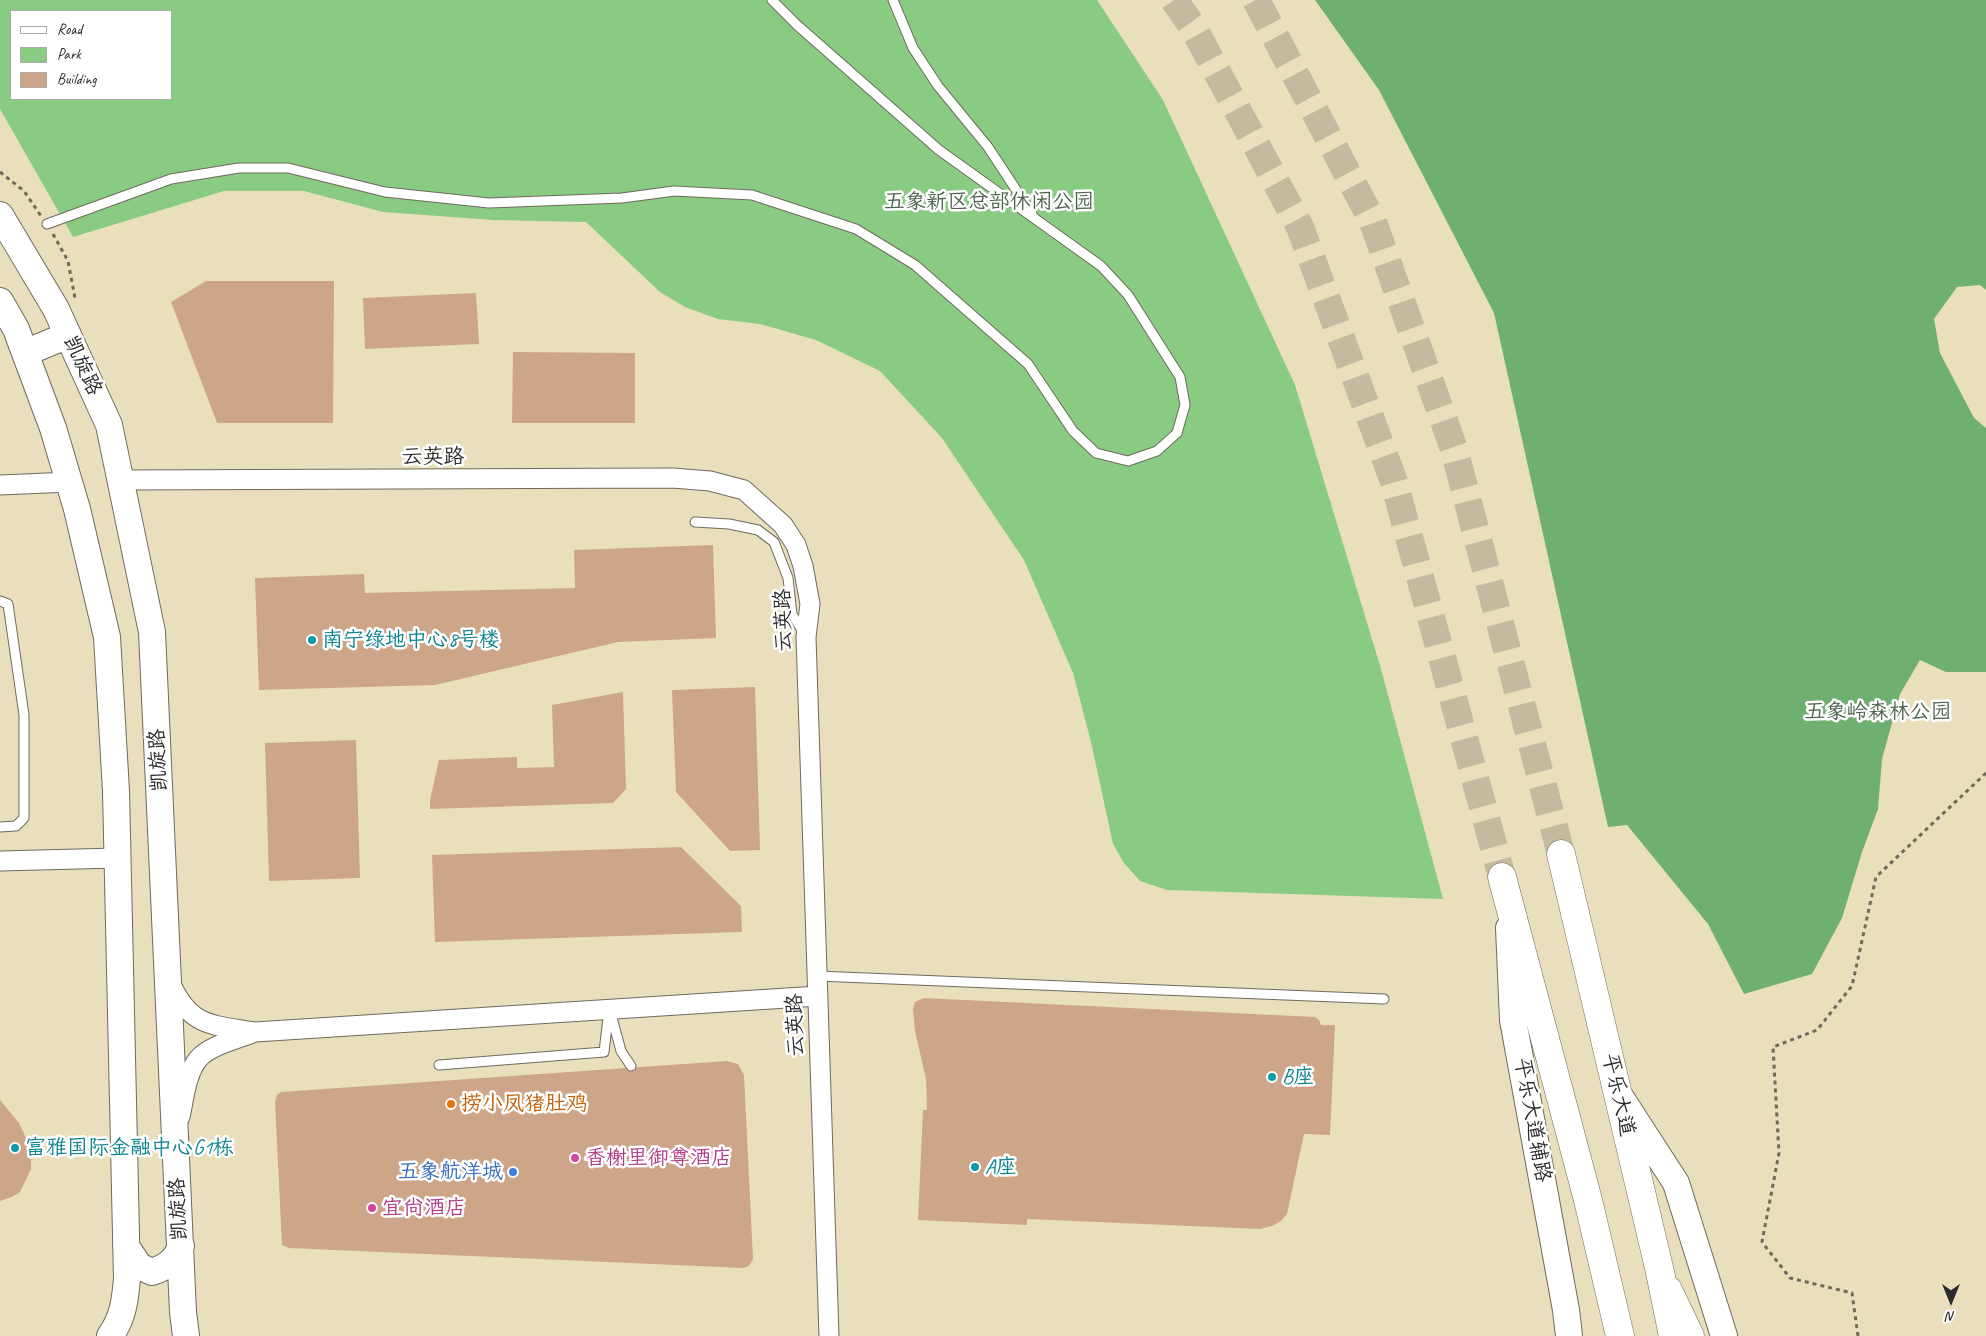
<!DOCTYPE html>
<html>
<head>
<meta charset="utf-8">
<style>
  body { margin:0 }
  #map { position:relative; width:1986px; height:1336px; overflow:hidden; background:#e9dfbc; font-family:Caveat,sans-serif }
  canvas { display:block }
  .legend { position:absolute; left:10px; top:10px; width:162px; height:90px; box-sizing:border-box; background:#fff; border:1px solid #aaa; margin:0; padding:6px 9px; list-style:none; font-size:15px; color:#2b2b2b }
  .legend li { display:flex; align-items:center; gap:10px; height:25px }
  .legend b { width:25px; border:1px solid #aaa }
  .north { position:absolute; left:1926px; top:1276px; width:50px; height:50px; -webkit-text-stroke:4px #fff; paint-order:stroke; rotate:180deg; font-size:14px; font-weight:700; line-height:20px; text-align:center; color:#2b2b2b }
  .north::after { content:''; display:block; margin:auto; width:18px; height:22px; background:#2b2b2b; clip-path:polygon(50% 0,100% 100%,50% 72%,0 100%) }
</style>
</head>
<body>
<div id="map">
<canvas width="1986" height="1336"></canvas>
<ul class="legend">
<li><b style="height:6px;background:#fff"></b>Road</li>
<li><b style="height:14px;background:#8acb83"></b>Park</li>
<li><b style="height:14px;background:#cda68a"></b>Building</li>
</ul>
<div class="north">N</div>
</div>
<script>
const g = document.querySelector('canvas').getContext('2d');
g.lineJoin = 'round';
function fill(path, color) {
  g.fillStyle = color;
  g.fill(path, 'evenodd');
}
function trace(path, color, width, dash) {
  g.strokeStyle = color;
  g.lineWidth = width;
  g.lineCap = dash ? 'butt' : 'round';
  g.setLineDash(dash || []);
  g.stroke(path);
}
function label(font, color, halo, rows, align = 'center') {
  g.font = font + ' Caveat,"LXGW WenKai TC",sans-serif';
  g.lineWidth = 5;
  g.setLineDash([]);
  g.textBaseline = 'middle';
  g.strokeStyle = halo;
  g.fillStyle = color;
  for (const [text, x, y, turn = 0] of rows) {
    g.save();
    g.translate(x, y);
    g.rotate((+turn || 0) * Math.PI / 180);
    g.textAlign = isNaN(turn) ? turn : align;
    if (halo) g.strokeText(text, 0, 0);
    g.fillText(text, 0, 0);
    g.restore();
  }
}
fill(new Path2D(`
  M0,0H1097L1163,100L1295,385L1381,669L1443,899L1167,890L1140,881L1124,863L1113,844L1091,742L1073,673L1024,560L942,438L880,371L816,340L760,324L718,319L685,307L660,292L586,222L493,220L383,212L304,191H224L73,237L0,109ZM11,11H171V99H11Z`), '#8acb83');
fill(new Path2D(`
  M1315,0H1986V290L1980,285L1957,287L1934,319L1940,353L1974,418L1986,428V672H1946L1920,660L1900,694L1882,759L1878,809L1862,852L1842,918L1812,974L1744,994L1708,924L1627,825L1608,827L1494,313L1379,90Z`), '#6faf71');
fill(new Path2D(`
  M206,281H334L333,423H217L171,302Z
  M476,293L479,344L365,349L363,298Z
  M513,352L635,353V423H512Z
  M713,545L716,638L618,642L435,685L259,690L255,578L364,574L365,593L575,588L574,550Z
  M755,687L760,850L730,851L676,792L672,690Z
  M623,692L626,789L613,803L430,809V800L439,760L517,757V768L554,767L552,705Z
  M356,740L360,878L269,881L265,743Z
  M681,847L741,906L742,932L435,942L432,855Z
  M924,998L1315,1017L1319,1020L1321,1025H1335L1330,1135L1304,1134L1287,1214L1281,1221L1272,1226L1260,1229L1027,1219V1225L918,1220L923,1110H927L926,1079L915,1031L913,1009L915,1002Z
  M727,1061L738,1064L744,1075L753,1259L749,1266L743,1268L289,1248L282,1245L275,1102L277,1095L281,1092Z
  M0,1100L19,1123L27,1140L31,1155V1169L20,1192L12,1197L0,1201Z`), '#cda68a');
trace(new Path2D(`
  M1174,0L1193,27L1300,227L1394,482L1502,877
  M1256,0L1373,222L1454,449L1561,854`), '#c3bb9f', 28, [28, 14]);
const lane = new Path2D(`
  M893,0L913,48L938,86L988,147L1032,214
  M47,224L171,179L239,168H288L385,192L489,203L622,198L674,191L752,195L856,229L915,265L1028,364L1073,431L1096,453L1128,461L1157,451L1177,433L1185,405L1180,377L1128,295L1101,266L939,150L797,25L772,0
  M695,522L729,524L758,530L774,542L788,578L792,614L803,632
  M0,601L8,604L24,715V818L16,826L0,827
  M817,976L1384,999
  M611,1014L621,1051L631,1066
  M439,1065L604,1052L609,1009`);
const street = new Path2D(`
  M122,480L673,478L710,481L744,490L783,525L796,545L803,566L810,604L806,637L829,1336
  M0,485L70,482
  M0,861L117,858
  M171,984C190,1027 213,1025 255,1032L818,996
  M180,1117C184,1099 186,1073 199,1058C211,1045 238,1039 255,1032`);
const secondary = new Path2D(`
  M0,215L56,309L109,425L152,632L183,1312L186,1336
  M0,301L16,329L53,428L77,509L107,637L116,791L127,1279C125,1301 123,1318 110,1336
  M25,353L68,335
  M1509,928L1513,1020L1566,1310L1569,1336
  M1621,1098L1676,1183L1724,1336
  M126,1246L139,1266L152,1272C167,1267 176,1260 181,1246`);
const primary = new Path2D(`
  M1668,1290L1690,1336`);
const highway = new Path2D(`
  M1561,854L1660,1272L1673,1336
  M1502,877L1588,1200L1620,1336`);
trace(lane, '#6e6a5e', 11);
trace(street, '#6e6a5e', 21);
trace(secondary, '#6e6a5e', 28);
trace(primary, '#6e6a5e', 29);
trace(highway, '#6e6a5e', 29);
trace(new Path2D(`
  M0,172L24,191L41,216
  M53,234L68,261L75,298
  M1858,1336L1852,1293L1790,1278L1762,1242L1779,1153L1773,1047L1817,1030L1852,986L1876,877L1986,773`), '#6e6a5e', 3, [4, 4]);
trace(lane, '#fff', 9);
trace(street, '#fff', 19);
trace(secondary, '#fff', 26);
trace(primary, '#fff', 28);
trace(highway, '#fff', 28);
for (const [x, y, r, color] of [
  [312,640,5,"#0f9aa8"],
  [1272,1077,5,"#0f9aa8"],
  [451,1104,5,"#e8710a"],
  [15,1148,5,"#0f9aa8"],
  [575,1158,5,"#d1479c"],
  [975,1167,5,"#0f9aa8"],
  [513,1172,5,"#3f7fe0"],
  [372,1208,5,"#d1479c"]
]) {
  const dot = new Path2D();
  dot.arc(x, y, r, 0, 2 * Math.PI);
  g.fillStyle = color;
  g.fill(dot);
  trace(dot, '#fff', 2);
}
label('21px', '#4c634a', '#fff', [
  ["五象新区总部休闲公园",989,202],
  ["五象岭森林公园",1878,712]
]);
label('21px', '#2b2b2b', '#fff', [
  ["凯旋路",82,366,65],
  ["云英路",433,457],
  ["云英路",784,620,-91],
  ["凯旋路",159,760,-93],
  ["云英路",796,1025,-92],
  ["平乐大道",1618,1095,77],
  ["平乐大道辅路",1532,1120,80],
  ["凯旋路",179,1209,-93]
]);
label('21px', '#0d838f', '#fff', [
  ["南宁绿地中心8号楼",322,640],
  ["B座",1282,1077],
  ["富雅国际金融中心G1栋",25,1148],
  ["A座",985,1167]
], 'left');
label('21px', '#c56008', '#fff', [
  ["捞小凤猪肚鸡",461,1104]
], 'left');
label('21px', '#b23c85', '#fff', [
  ["香榭里御尊酒店",585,1158],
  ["宜尚酒店",382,1208]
], 'left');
label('21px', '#366cbe', '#fff', [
  ["五象航洋城",503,1172]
], 'right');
</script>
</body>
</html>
